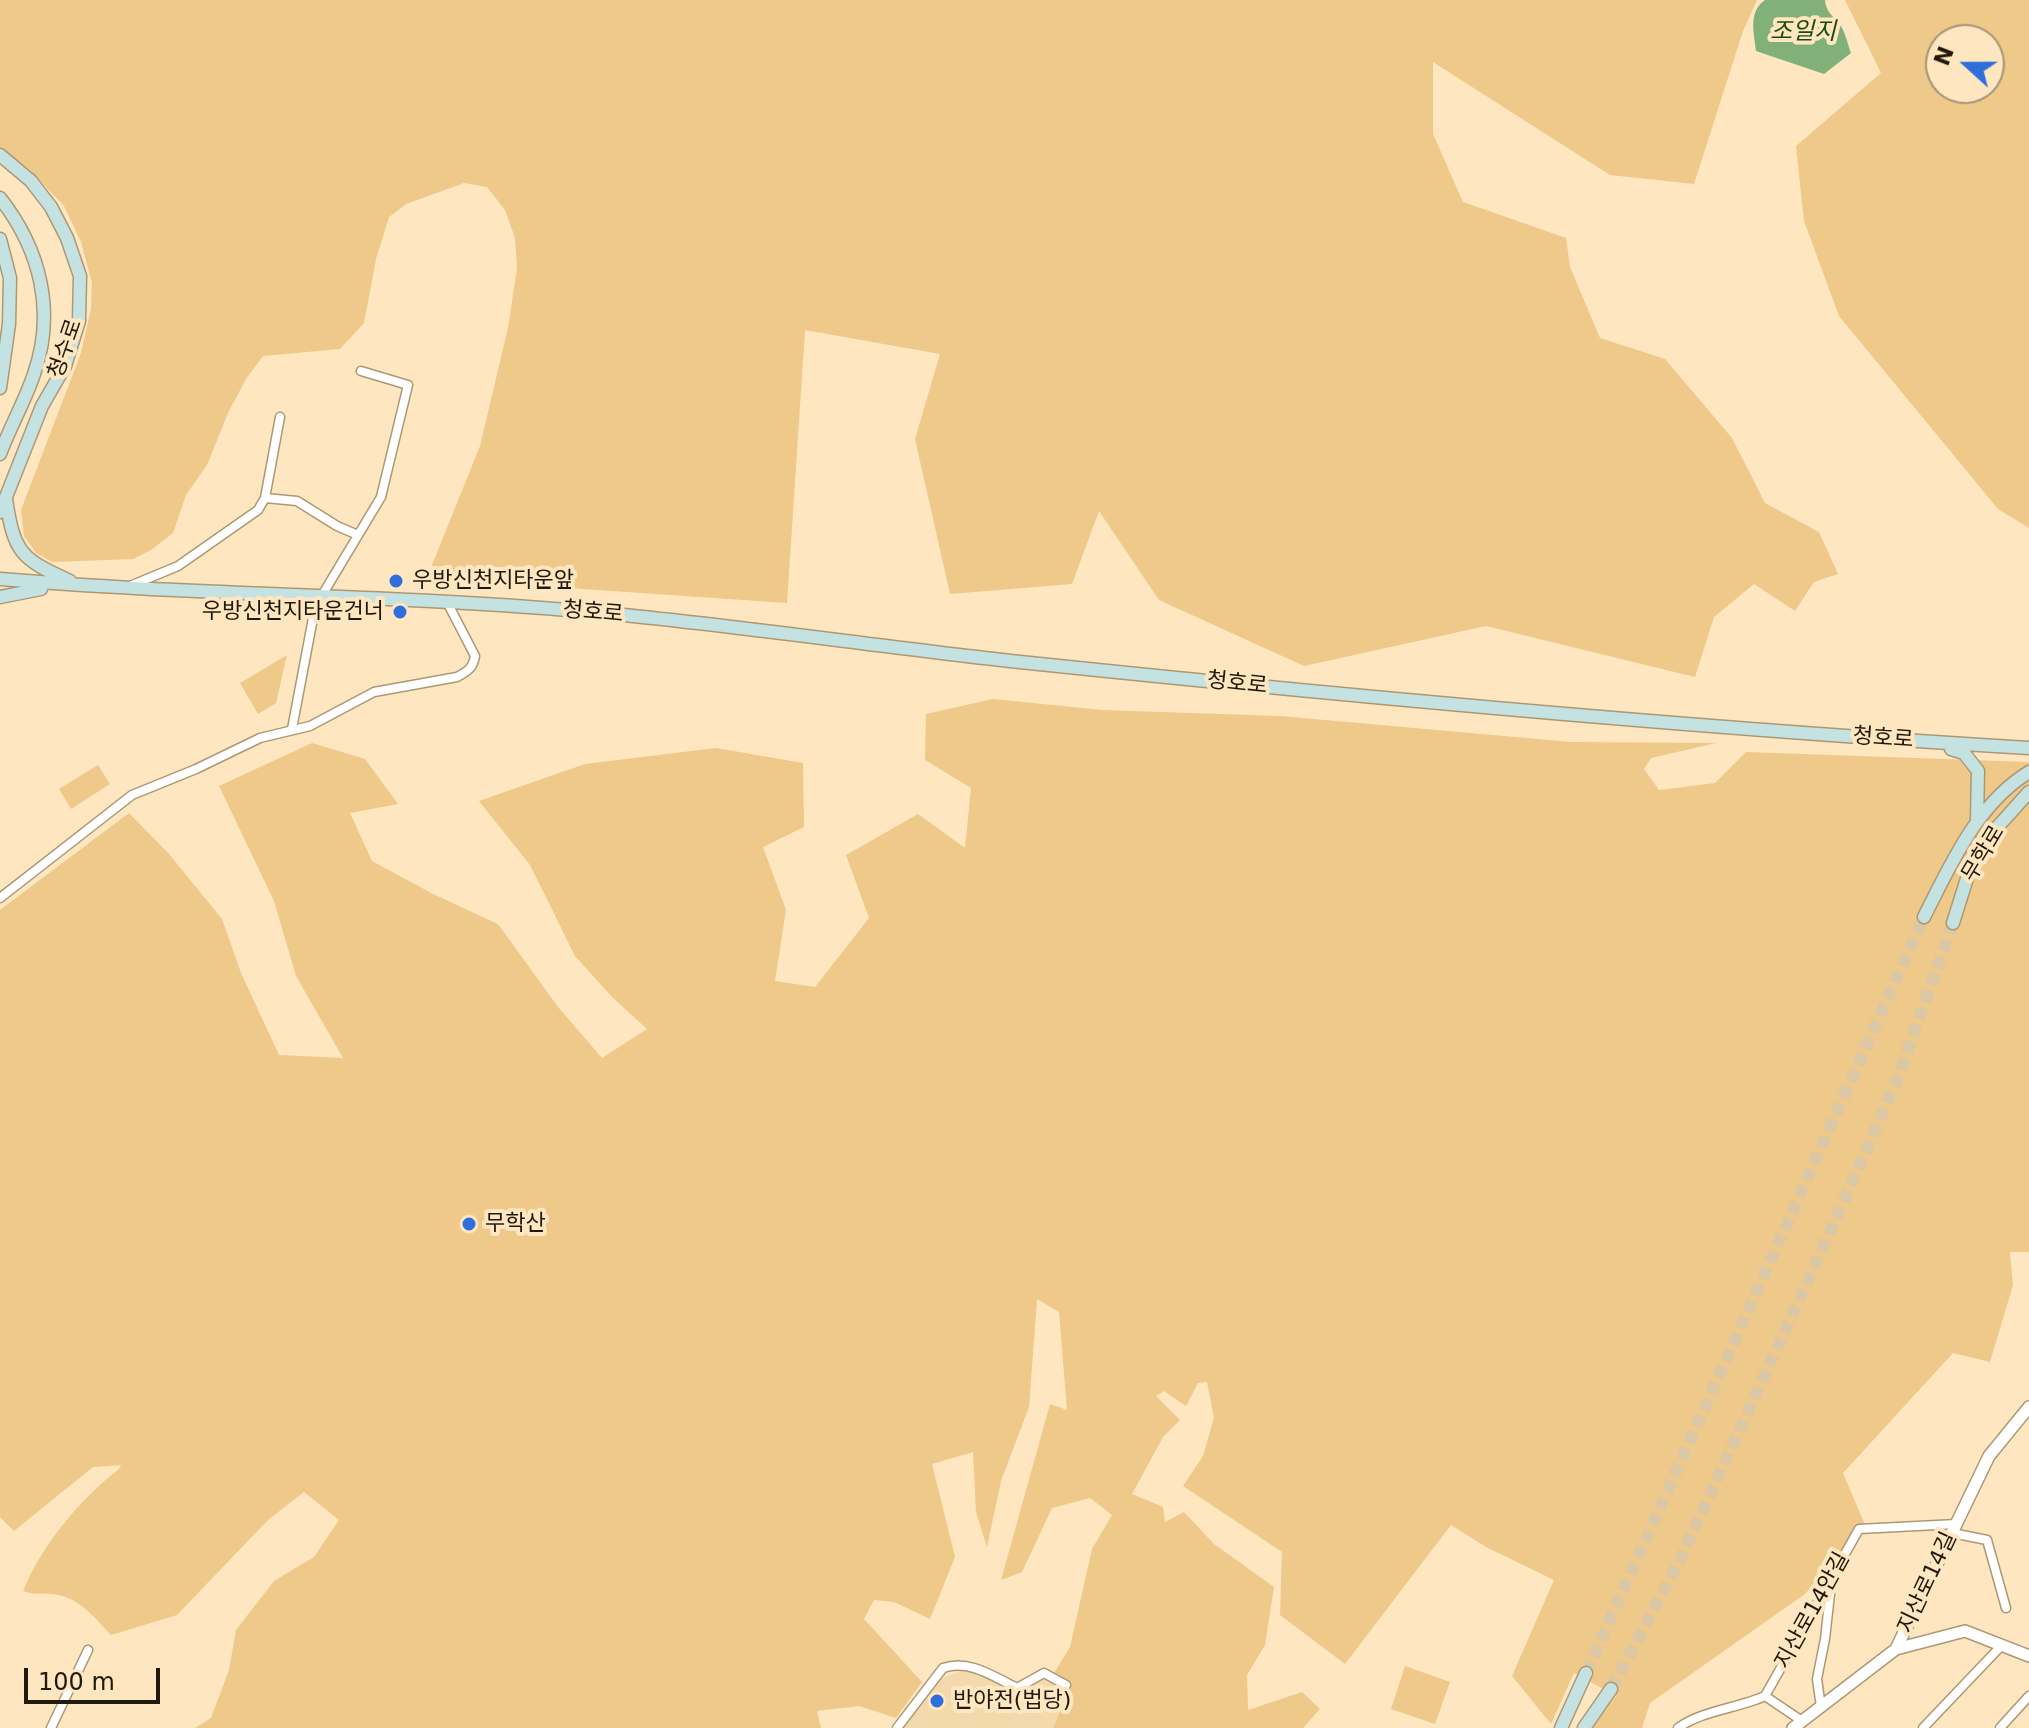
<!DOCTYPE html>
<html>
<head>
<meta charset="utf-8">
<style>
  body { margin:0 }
  #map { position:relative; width:2029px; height:1728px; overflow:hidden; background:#fde6c0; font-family:"DejaVu Sans",sans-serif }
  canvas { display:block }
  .north { position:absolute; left:1925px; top:24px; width:80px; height:80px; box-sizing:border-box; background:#fde6c0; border:2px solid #a59478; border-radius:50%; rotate:291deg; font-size:22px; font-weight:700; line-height:32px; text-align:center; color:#21190b }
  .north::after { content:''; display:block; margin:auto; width:28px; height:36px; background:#2e6fdc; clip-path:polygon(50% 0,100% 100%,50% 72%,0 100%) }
  .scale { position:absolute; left:24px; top:1668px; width:136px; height:36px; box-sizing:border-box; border:4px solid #21190b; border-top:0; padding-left:10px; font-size:24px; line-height:28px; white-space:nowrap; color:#21190b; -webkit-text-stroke:6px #fde6c0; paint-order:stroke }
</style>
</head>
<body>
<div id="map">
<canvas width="2029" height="1728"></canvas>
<div class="north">N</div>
<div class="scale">100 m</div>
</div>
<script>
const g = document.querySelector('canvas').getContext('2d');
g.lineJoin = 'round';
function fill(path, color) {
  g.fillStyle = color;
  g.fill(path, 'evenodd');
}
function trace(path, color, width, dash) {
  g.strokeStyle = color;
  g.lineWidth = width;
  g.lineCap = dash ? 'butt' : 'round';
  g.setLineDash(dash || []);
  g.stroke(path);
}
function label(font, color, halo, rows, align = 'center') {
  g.font = font + ' "DejaVu Sans","Noto Sans KR",sans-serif';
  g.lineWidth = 8;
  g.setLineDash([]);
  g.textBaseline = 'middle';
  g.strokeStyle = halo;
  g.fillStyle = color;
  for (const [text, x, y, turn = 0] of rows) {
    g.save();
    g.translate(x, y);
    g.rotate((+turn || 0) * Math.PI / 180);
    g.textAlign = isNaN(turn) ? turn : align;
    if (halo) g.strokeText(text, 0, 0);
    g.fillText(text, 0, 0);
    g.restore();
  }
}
fill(new Path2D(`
  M970,1668L1015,1691L1047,1678L1069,1689L1053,1728H902L941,1678Z`), '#f4d9ad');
fill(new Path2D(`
  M0,0H1757L1743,31L1694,184L1610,175L1433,62V134L1463,202L1566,238L1570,267L1600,338L1665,359L1732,438L1765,503L1819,532L1838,574L1814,582L1795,611L1754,584L1714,617L1695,677L1486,626L1304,666L1159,600L1099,511L1072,584L950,594L915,439L940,354L805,330L787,603L437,579L430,570L480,446L508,328L517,268L515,238L505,210L487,187L464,183L406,204L389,217L376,259L364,323L340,349L263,356L246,379L228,413L207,465L186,495L173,533L151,550L133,559L52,562L36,553L24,536L21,510L81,353L91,309L92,283L81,242L64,206L31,171L0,148Z
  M1845,0H2029V528L1998,509L1839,316L1804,221L1796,146L1881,73ZM1941,40H1989V88H1941Z
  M287,655L276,703L258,714L240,683Z
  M993,699L1102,710L1280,716L1571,742L1716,743L1651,758L1644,769L1659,790L1715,783L1746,752L2029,762V1252H2010L2013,1285L1990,1362L1953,1353L1843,1473L1865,1525L1805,1594L1650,1703L1642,1728H1592L1616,1696L1574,1673L1551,1724L1512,1676L1554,1580L1486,1547L1451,1525L1345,1664L1280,1615L1282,1552L1183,1486L1203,1456L1214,1418L1207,1382L1198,1383L1186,1406L1164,1391L1156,1396L1180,1420L1163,1437L1132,1494L1163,1507L1165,1522L1184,1512L1214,1544L1274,1587L1265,1645L1247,1675L1248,1710L1302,1692L1320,1709L1303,1728H1053L1069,1690L1051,1678L1070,1647L1092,1549L1112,1515L1090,1498L1052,1508L1022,1572L1001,1580L1050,1404L1067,1410L1059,1312L1037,1299L1029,1407L1001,1481L987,1547L976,1512L973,1452L932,1464L955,1557L930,1619L894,1602L874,1600L864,1619L922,1682L896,1718L859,1706L817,1711L821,1728H195L211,1718L229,1670L236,1630L274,1581L314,1557L339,1520L304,1492L268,1520L177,1615L111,1635C94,1617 80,1598 54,1594C42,1592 36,1596 23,1591C42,1545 79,1500 119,1469L121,1465L93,1467L14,1531L0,1517V910L129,813L169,854L222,919L241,973L279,1055L343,1058L296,976L274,901L219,786L312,743L365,759L398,804L350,813L372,861L433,894L498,924L558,1007L602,1058L647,1029L613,998L575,956L530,865L479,801L585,764L716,748L803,763L804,827L763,847L786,910L775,981L815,987L869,918L846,855L918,814L965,848L971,788L925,760L926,714Z
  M98,765L110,784L71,809L59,789Z
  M1405,1666L1450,1682L1435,1724L1391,1709Z`), '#eec989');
fill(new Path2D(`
  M1765,0H1825C1826,14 1836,17 1842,28C1846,35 1848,45 1851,53L1824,74L1756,51C1754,32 1748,12 1765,0Z`), '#82b079');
trace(new Path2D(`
  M1586,1673L1924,917
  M1611,1689L1679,1562L1826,1241L1897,1080L1953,923`), '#dcc7a5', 12, [12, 6]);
const minor = new Path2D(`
  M265,498L297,501L337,526L358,535
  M130,586L178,566L258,510L265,498L280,417
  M321,597L381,497L408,385L361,371
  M292,729L317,597
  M0,898L132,795L196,769L260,738L310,726L374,692L457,677C468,671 473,668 475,656L447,602
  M1952,1533L1987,1540L2006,1608
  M1765,1696L1802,1721
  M1821,1707L1817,1679L1825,1639L1831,1585
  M51,1728L88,1650
  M897,1728L943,1668C970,1659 994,1677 1017,1688L1044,1673L1066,1685
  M1678,1728C1700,1711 1739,1708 1765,1696L1859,1529L1956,1524
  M1923,1728L2002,1645
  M2000,1728L2029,1696`);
const tertiary = new Path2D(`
  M1896,1649L1965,1631L2029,1656
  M1793,1728L1896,1649L1989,1456L2029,1407`);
const secondary = new Path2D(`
  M0,155L31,181L51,207L67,238L80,276L79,321L65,366L42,406L0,512
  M0,198C40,249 56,311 34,374C25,401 10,427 0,454
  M0,239L10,278L9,324L0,388
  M6,499C14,553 21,559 70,581
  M0,579C201,596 402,594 603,613C742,626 881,647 1020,662C1355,697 1692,728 2029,748
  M0,597L41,589
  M1951,749L1964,753L1978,771L1977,819
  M1924,917C1951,864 1977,804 2029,772
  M1953,923L1969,872L1993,832L2029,792
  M1561,1728L1586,1673
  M1584,1728L1611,1689`);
trace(minor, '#ad9874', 11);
trace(tertiary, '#ad9874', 14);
trace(secondary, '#ad9874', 15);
trace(minor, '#fff', 8);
trace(tertiary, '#fff', 11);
trace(secondary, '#c5e2e3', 12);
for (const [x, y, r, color] of [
  [396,581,8,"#2e6fdc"],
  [400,612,8,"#2e6fdc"],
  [469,1224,8,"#2e6fdc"],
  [937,1701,8,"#2e6fdc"]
]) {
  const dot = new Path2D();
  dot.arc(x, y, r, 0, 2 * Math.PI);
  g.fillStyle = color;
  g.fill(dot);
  trace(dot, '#fde6c0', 3);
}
label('22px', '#21190b', '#fde6c0', [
  ["청수로",66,349,-71],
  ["청호로",593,613,5],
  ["청호로",1237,684,6],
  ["청호로",1883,739,4],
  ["무학로",1984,854,-59],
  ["지산로14길",1928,1583,-65],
  ["지산로14안길",1813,1611,-61]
]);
label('22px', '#21190b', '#fde6c0', [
  ["우방신천지타운앞",412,581],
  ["우방신천지타운건너",384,612,"right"],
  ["무학산",485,1224],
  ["반야전(법당)",953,1701]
], 'left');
label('italic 24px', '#1c4912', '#fde6c0', [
  ["조일지",1803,33]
]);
</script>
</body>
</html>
